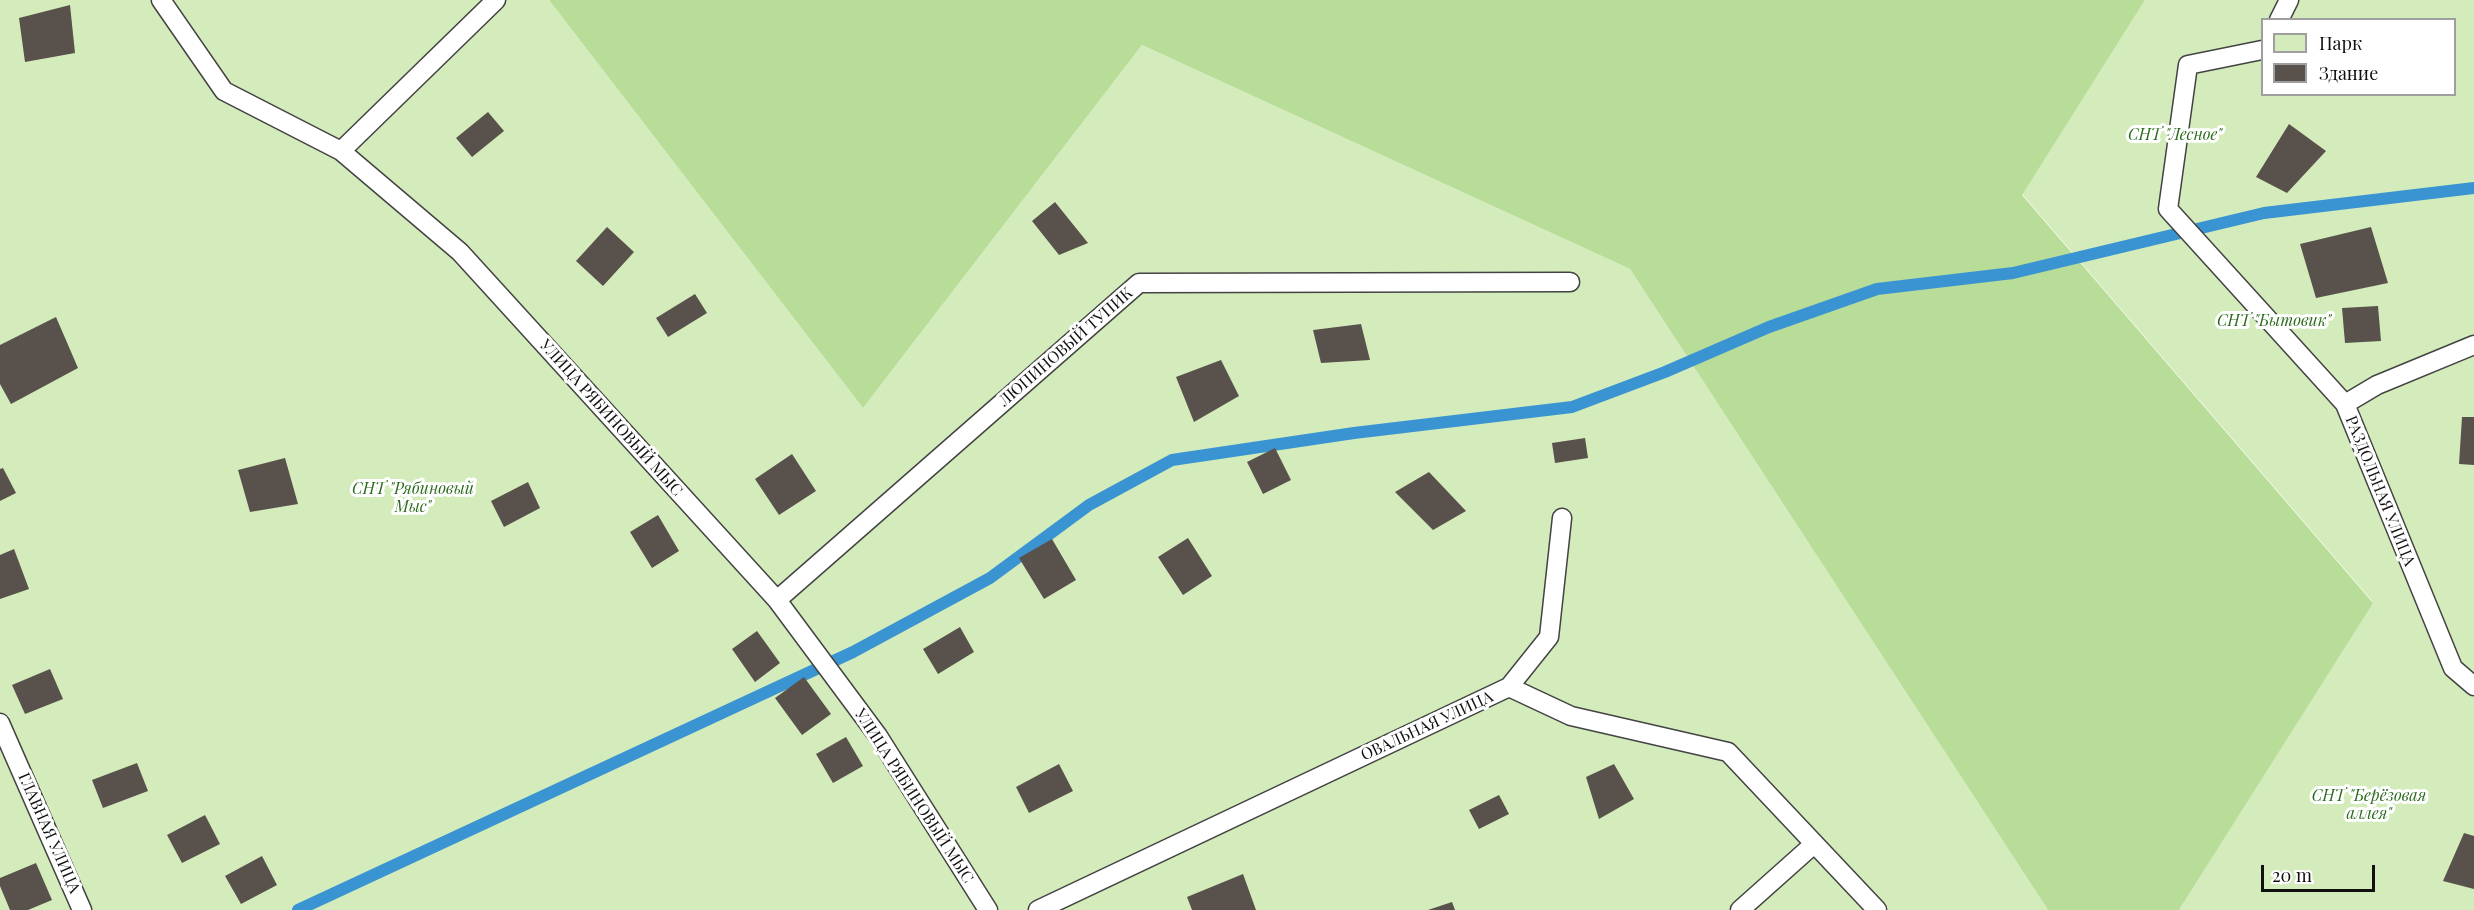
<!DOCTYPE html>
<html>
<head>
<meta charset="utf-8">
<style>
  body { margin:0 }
  #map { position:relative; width:2474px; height:910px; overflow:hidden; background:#fffdf3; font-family:"Playfair Display",serif }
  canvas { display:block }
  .legend { position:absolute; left:2261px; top:18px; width:195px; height:78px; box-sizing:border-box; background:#fff; border:2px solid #9f9f9f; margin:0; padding:8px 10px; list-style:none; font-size:18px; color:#101010 }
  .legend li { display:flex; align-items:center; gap:12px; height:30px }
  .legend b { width:30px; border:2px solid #9f9f9f }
  .scale { position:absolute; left:2261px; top:865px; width:114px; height:27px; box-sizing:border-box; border:3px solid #101010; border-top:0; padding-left:8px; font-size:18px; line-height:21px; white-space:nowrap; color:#101010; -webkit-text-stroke:4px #fff; paint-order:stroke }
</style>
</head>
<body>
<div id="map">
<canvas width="2474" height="910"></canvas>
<ul class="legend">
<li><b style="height:16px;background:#d4ecbb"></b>Парк</li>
<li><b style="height:16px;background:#59514c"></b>Здание</li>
</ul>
<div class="scale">20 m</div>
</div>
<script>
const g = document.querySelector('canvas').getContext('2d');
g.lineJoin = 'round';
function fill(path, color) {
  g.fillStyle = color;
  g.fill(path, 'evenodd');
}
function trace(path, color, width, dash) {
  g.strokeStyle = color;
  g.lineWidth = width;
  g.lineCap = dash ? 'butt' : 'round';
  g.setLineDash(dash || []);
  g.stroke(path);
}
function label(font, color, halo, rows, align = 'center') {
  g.font = font + ' "Playfair Display",serif';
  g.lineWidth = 6;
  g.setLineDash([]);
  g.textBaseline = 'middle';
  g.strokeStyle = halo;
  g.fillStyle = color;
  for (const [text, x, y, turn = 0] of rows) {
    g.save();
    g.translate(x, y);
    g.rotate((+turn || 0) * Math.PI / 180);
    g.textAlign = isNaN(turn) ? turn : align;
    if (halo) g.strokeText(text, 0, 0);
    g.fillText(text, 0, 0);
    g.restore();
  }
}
fill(new Path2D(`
  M0,0H549L863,408L1142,45L1630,269L2048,910H0Z
  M2145,0H2474V910H2179L2373,602L2022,194ZM2262,20H2454V94H2262Z`), '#d4ecbb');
fill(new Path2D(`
  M549,0H2145L2022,195L2373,603L2179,910H2048L1630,269L1142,45L863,408Z`), '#b7dd99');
trace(new Path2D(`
  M298,910L853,652L990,578L1089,505L1172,460L1354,433L1572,407L1665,372L1769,327L1877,289L2013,273L2264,213L2474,188`), '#3b94d2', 12);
fill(new Path2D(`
  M70,5L75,53L25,62L19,18Z
  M488,112L504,131L472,157L456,138Z
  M2289,124L2326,151L2287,193L2256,177Z
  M1055,202L1088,243L1059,255L1032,221Z
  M607,227L634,252L603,286L576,261Z
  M2371,227L2388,283L2316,298L2300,244Z
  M695,294L707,313L668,337L656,318Z
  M2378,306L2381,341L2345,343L2342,308Z
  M56,317L78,368L11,404L0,384V345Z
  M1361,324L1370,360L1321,363L1313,330Z
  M1221,360L1239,396L1194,422L1176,377Z
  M2462,417H2474V465L2459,464Z
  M1585,438L1588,458L1555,463L1552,443Z
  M1275,448L1291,480L1263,494L1247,462Z
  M792,454L816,491L779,515L755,479Z
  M285,458L298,504L250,512L238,470Z
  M3,468L16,493L0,501V469Z
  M1429,472L1466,511L1433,530L1395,492Z
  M528,482L540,508L504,527L491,501Z
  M658,515L679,551L652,568L630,532Z
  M1188,538L1212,576L1183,595L1158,557Z
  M1052,539L1076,580L1044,599L1019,558Z
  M14,549L29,589L0,599V555Z
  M960,627L974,652L938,674L923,649Z
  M757,631L780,663L755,682L732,649Z
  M50,669L63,699L25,714L12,685Z
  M804,677L831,714L802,735L775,698Z
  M846,737L863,766L833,783L816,754Z
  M137,763L148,791L103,808L92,780Z
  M1059,764L1073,791L1029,813L1016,787Z
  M1614,764L1634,799L1599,819L1586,777Z
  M1499,795L1509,814L1479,829L1469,810Z
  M205,815L220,844L182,863L167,835Z
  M2464,833L2474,836V889L2443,881Z
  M262,856L277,885L241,904L225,876Z
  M36,863L52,900L28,910H10L0,886V878Z
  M1243,874L1256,910H1192L1187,897Z
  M1452,902L1455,910H1428Z`), '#59514c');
const service = new Path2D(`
  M161,0L224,91L341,151L460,252L777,600L878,736L988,910
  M2279,20L2289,0
  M2262,50L2188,65L2168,209L2345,404L2453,668L2474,686
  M341,151L496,0
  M2345,404L2377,385L2474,345
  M777,600L1139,283L1570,282
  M1509,687L1549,637L1562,518
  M0,723L82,910
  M1038,910L1509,687L1571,716L1728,752L1877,910
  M1740,910L1814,844`);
trace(service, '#434343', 21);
trace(service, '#fff', 18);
label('italic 16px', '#2c6b1d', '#fff', [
  ["СНТ \"Лесное\"",2175,135],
  ["СНТ \"Бытовик\"",2274,321],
  ["СНТ \"Рябиновый",413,489],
  ["Мыс\"",413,507],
  ["СНТ \"Берёзовая",2369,796],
  ["аллея\"",2369,814]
]);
label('16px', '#101010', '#fff', [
  ["ЛЮПИНОВЫЙ ТУПИК",1066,347,-41],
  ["УЛИЦА РЯБИНОВЫЙ МЫС",611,418,48],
  ["РАЗДОЛЬНАЯ УЛИЦА",2380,491,68],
  ["ОВАЛЬНАЯ УЛИЦА",1427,726,-25],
  ["УЛИЦА РЯБИНОВЫЙ МЫС",914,796,57],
  ["ГЛАВНАЯ УЛИЦА",49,833,66]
]);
</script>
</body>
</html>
